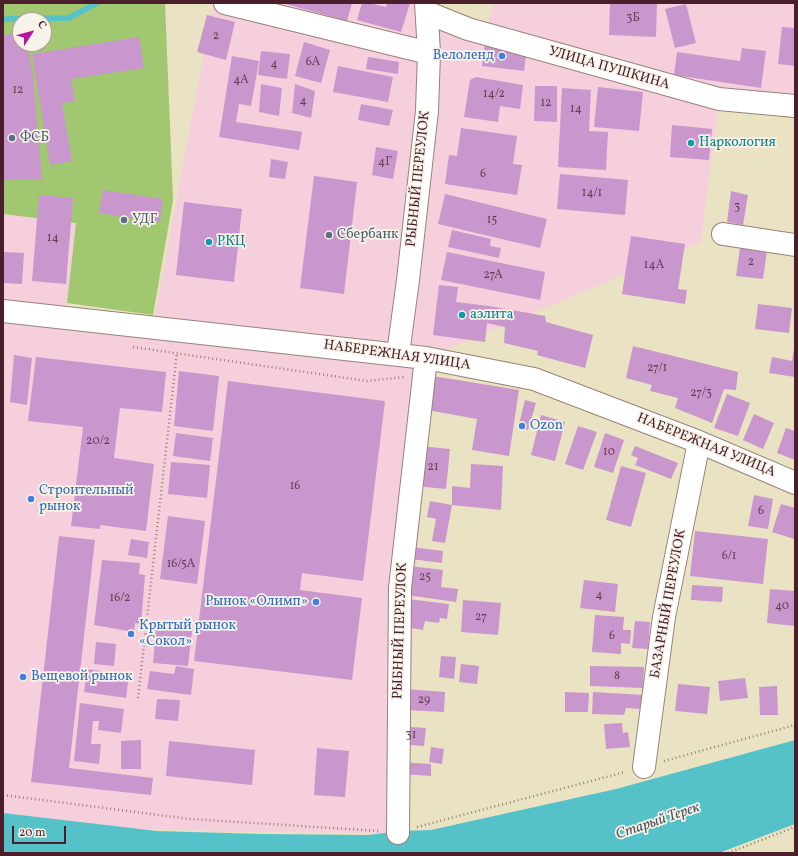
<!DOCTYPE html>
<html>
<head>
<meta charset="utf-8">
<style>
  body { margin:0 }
  #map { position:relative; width:798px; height:856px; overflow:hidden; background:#e9e3c3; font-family:Vollkorn,serif }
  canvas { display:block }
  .frame { position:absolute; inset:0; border:4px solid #4a1f2b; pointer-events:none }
  .north { position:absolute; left:12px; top:12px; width:40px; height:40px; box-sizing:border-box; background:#f7f3e8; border:1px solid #b29e9c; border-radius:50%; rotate:54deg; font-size:11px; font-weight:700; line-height:16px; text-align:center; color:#4a1f2b }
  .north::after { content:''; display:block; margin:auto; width:14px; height:18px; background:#b5179e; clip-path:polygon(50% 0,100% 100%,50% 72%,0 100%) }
  .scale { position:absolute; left:12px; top:826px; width:54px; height:18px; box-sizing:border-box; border:2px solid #4a1f2b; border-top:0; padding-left:5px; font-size:12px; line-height:14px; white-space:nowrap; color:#4a1f2b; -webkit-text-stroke:3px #f7f3e8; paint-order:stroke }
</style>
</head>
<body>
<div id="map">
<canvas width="798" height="856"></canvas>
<div class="frame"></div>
<div class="north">С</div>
<div class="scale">20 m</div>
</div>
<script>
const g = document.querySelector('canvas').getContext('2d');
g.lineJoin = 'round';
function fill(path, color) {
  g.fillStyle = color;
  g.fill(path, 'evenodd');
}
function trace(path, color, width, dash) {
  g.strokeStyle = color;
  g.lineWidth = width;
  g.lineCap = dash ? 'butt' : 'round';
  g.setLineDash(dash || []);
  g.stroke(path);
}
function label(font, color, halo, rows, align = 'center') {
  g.font = font + ' Vollkorn,serif';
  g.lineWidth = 3.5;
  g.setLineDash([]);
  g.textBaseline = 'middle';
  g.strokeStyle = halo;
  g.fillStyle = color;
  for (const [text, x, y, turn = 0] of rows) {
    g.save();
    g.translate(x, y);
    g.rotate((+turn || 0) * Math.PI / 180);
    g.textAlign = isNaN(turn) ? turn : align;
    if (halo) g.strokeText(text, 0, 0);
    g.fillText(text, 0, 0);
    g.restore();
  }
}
fill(new Path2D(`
  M213,3H426L487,32L488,22L494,3H795V106L719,99L701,242L426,358L428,431L418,540L411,686L398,833L252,832L106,828L3,814V214L76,223L65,318L153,326Z`), '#f5cfdb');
fill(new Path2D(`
  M3,3H165L173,200L153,315L67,303L76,223L3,214ZM20,20H44V44H20Z`), '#a1c771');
fill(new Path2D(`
  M795,740V824L719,853H3V813L157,831L262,834L368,835L400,831L431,830L616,789Z`), '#55c2ca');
trace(new Path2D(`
  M3,19L69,18L97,3`), '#55c2ca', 5.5);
fill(new Path2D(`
  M282,3H352L347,21Z
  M362,3H369L386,7L387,3H410L401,32L357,20Z
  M610,3H657L656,37L609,35Z
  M686,4L696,43L675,48L665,9Z
  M207,15L235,22L226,60L197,52Z
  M782,27L795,28V66L778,64Z
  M20,30V44H27L33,75L42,179L3,180V36Z
  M139,37L144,68L71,79L75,101L62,103L72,161L50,165L32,54Z
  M304,42L330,50L321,83L295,76Z
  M485,44L527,49L524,71L482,66Z
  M742,48L766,51L761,88L674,75L677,52L740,61Z
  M261,51L290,54L287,79L258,75Z
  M232,56L259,61L251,106L239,104L236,122L302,132L299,150L219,137Z
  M368,57L399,62L398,74L366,69Z
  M338,66L393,77L388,102L333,92Z
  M476,77L523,85L520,109L500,106L498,122L464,117L470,80Z
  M261,84L282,88L279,116L259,112Z
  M295,84L315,91L311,118L292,113Z
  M535,86H557V122L534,121Z
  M598,87L643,92L639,131L594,127Z
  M562,88L591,90L589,131L608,132L606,170L558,167Z
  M361,104L393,110L389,126L358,120Z
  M672,125L712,129L709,160L670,157Z
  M461,128L517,136L513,164L522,165L517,195L445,184L449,155L457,156Z
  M376,147L398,151L393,179L372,175Z
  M271,159L288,162L285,179L269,177Z
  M560,174L628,180L625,215L557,209Z
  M314,176L357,182L344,294L300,288Z
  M103,190L163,199L160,222L99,213Z
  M731,191L748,195L743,225L727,222Z
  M445,194L547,219L540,248L438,224Z
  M39,195L73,198L66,284L32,281Z
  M184,202L242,209L234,282L176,275Z
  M452,230L491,239L490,246L501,248L499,258L448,247Z
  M631,236L685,244L678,289L687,290L685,304L622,294Z
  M740,248L767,251L763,279L736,276Z
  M3,252L24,253L22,284L3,283Z
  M447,252L545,272L540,300L441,280Z
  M439,285L458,287L456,302L489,306L545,316L546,322L593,335L585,368L537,355L538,351L504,343L505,327L487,323L485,342L433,335Z
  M758,304L792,308L789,333L755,329Z
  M633,346L738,372L736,390L724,389L712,423L675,408L678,398L650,391L652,385L626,378Z
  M794,348L795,377L769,373L772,357L792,361Z
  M14,355L32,358L27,405L10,402Z
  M36,357L166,372L162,412L120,408L114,458L154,464L146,531L100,525V529L71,526L83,427L28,421Z
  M179,371L219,376L213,431L174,426Z
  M433,376L519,390L509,456L472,450L477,419L427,410Z
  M228,381L385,401L363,581L302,573L300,590L362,598L352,680L194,661Z
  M727,394L750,403L738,436L714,428Z
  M525,400L536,403L528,430L518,428Z
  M754,414L774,423L763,449L743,440Z
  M541,415L565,422L555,461L531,455Z
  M578,426L597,432L583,470L565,464Z
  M786,428L795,431V460L777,453Z
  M176,433L213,438L210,461L173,456Z
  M605,433L624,440L613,473L594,467Z
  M419,446L450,449L446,489L415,486Z
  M635,446L678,463L671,479L635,465L638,458L631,455Z
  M171,462L210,465L207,498L168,494Z
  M471,464L503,466L501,510L452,505V486L470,488Z
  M621,466L646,473L631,527L606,520Z
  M754,495L773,499L768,529L748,526Z
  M430,501L452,505L445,543L432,541L436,519L427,517Z
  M781,504L795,508L794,539L772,532Z
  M168,516L205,521L197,584L160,579Z
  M695,531L768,539L763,584L690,576Z
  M59,536L95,540L69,768L153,778L151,795L31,782Z
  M131,539L149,542L147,558L128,555Z
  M411,547L443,551L442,563L410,559Z
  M102,560L140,563L139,574L145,575L141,624L135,623L134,632L94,625Z
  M410,566L443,570L441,587L458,589L456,602L406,595Z
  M584,580L618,584L615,612L580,608Z
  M692,585L723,587L722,602L691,600Z
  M770,589L795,591V626L767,623Z
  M408,599L449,604L447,619L440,618L439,623L425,621L423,630L405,627Z
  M463,600L501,603L498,635L461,632Z
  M595,615L624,617L623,630H631L630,644L621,643V654L592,652Z
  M635,621L650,622L648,649L632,648Z
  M156,628L192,631L188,666L153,663Z
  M96,642L116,644L114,666L94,664Z
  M441,656L456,657L454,679L439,677Z
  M461,664L479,666L477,684L459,682Z
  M176,666L194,669L191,695L147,689L150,671L174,674Z
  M590,666L644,667L643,688L590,686Z
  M87,669L129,675L126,698L84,692Z
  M745,678L748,698L720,701L718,681Z
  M678,684L710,687L707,714L675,711Z
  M777,686L778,715H760L759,687Z
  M405,689L445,692L444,712L404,710Z
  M565,692L589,693L588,712H565Z
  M593,692L643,695L642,709L626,708L624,715L592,714Z
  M157,699L180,700L178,721L155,719Z
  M80,703L124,709L121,733L98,730L99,721H93L91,744H101L99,764L74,761Z
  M622,723L623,733L628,732L630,747L606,749L604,724Z
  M398,726L426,728L424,746L397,744Z
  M141,740V769H121V741Z
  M169,741L255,750L252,785L166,776Z
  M431,747L444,749L442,764L429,762Z
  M317,748L349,751L345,797L314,795Z
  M400,762L431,764V776L400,774Z`), '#c997cd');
const minor = new Path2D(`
  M225,3L429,53
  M428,13L468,29L719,99L795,106
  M723,234L795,245
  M3,311L426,358L534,379L699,442L795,483
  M398,354L408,280L427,111L429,53L426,3
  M644,767L664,617L699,442
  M398,833L400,588L426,358`);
trace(minor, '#9a8177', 24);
trace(new Path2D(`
  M133,347L367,381L405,377
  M138,698L177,352
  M664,761L795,725
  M3,795L190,819L379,831
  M417,827L625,772
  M728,853L795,827`), '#9a8177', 2.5, [1, 3]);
trace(minor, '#fff', 22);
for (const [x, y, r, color] of [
  [502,56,4,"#3f7fe0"],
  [12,138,4,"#5c6f8a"],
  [691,143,4,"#0f9aa8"],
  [124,220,4,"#5c6f8a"],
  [329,235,4,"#5c6f8a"],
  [209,242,4,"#0f9aa8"],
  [462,315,4,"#0f9aa8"],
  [522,426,4,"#3f7fe0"],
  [31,499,4,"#3f7fe0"],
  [316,602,4,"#3f7fe0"],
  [131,634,4,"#3f7fe0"],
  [23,677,4,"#3f7fe0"]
]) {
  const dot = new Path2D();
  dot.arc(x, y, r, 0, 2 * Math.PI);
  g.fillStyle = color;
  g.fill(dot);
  trace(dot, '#f7f3e8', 1.5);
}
label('12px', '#6a3d54', null, [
  ["3Б",633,19],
  ["2",216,37],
  ["6А",313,63],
  ["4",274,65],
  ["4А",241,81],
  ["12",18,91],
  ["14/2",494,95],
  ["4",303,102],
  ["12",546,104],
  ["14",576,110],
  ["4Г",385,163],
  ["6",483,175],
  ["14/1",592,194],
  ["3",737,208],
  ["15",492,221],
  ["14",53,239],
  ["2",751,263],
  ["14А",654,266],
  ["27А",493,276],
  ["27/1",657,369],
  ["27/3",701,394],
  ["20/2",98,442],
  ["10",609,453],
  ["21",433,468],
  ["16",295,487],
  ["6",761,512],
  ["6/1",729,557],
  ["16/5А",181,565],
  ["25",425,578],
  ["4",599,596],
  ["16/2",120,599],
  ["40",782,607],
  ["27",481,618],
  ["6",612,637],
  ["8",617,677],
  ["29",424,701],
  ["31",411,736]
]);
label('14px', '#366cbe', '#f7f3e8', [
  ["Велоленд",494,56,"right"],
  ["Ozon",530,426],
  ["Строительный",39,491],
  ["рынок",39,507],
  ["Рынок «Олимп»",308,602,"right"],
  ["Крытый рынок",139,626],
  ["«Сокол»",139,642],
  ["Вещевой рынок",31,677]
], 'left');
label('14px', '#4a1f2b', '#f7f3e8', [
  ["УЛИЦА ПУШКИНА",609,69,16],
  ["РЫБНЫЙ ПЕРЕУЛОК",419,179,-84],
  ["НАБЕРЕЖНАЯ УЛИЦА",397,356,8],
  ["НАБЕРЕЖНАЯ УЛИЦА",706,446,22],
  ["БАЗАРНЫЙ ПЕРЕУЛОК",669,604,-80],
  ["РЫБНЫЙ ПЕРЕУЛОК",401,631,-88]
]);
label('14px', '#4e5e75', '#f7f3e8', [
  ["ФСБ",20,138],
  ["УДГ",132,220],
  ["Сбербанк",337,235]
], 'left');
label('14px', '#0d838f', '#f7f3e8', [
  ["Наркология",699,143],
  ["РКЦ",217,242],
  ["аэлита",470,315]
], 'left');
label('italic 15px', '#4e5863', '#f7f3e8', [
  ["Старый Терек",658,822,-19]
]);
</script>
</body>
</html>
